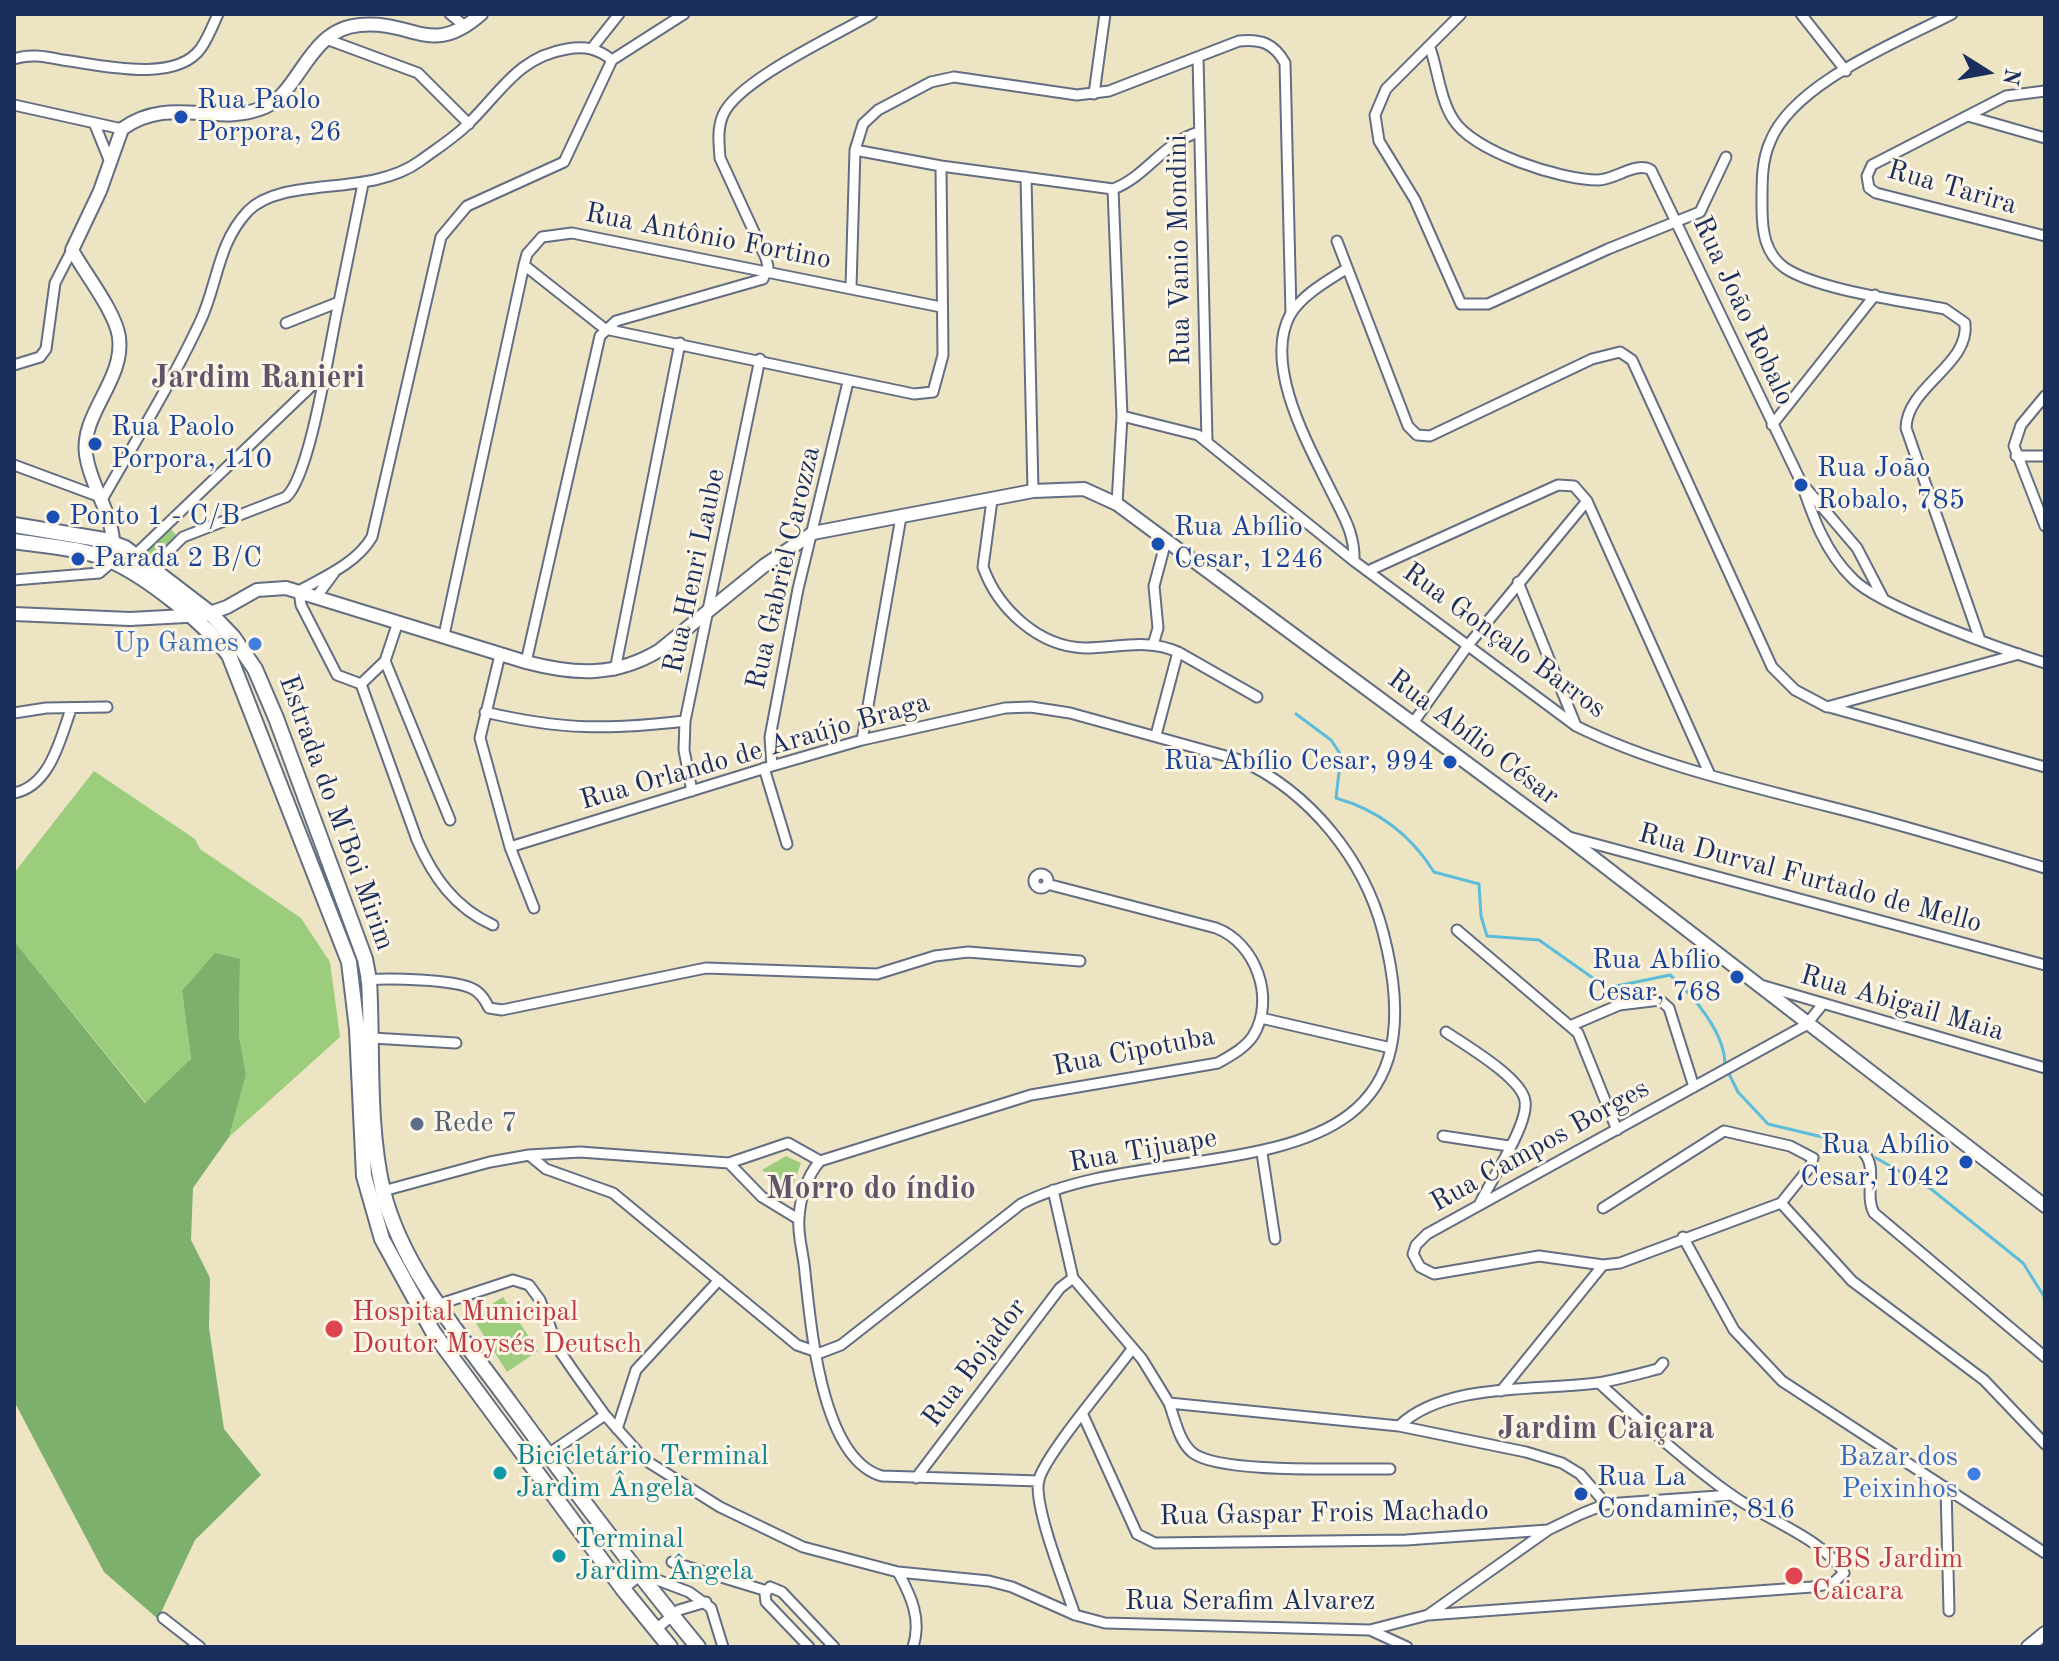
<!DOCTYPE html>
<html>
<head>
<meta charset="utf-8">
<style>
  body { margin:0 }
  #map { position:relative; width:2059px; height:1661px; overflow:hidden; background:#ede4c4; font-family:"Old Standard TT",serif }
  canvas { display:block }
  .frame { position:absolute; inset:0; border:16px solid #1b2f5e; pointer-events:none }
  .north { position:absolute; left:1947px; top:32px; width:80px; height:80px; -webkit-text-stroke:6px #fcf5e5; paint-order:stroke; rotate:101deg; font-size:22px; font-weight:700; line-height:32px; text-align:center; color:#1b2f5e }
  .north::after { content:''; display:block; margin:auto; width:28px; height:36px; background:#1b2f5e; clip-path:polygon(50% 0,100% 100%,50% 72%,0 100%) }
</style>
</head>
<body>
<div id="map">
<canvas width="2059" height="1661"></canvas>
<div class="frame"></div>
<div class="north">N</div>
</div>
<script>
const g = document.querySelector('canvas').getContext('2d');
g.lineJoin = 'round';
function fill(path, color) {
  g.fillStyle = color;
  g.fill(path, 'evenodd');
}
function trace(path, color, width, dash) {
  g.strokeStyle = color;
  g.lineWidth = width;
  g.lineCap = dash ? 'butt' : 'round';
  g.setLineDash(dash || []);
  g.stroke(path);
}
function label(font, color, halo, rows, align = 'center') {
  g.font = font + ' "Old Standard TT",serif';
  g.lineWidth = 6;
  g.setLineDash([]);
  g.textBaseline = 'middle';
  g.strokeStyle = halo;
  g.fillStyle = color;
  for (const [text, x, y, turn = 0] of rows) {
    g.save();
    g.translate(x, y);
    g.rotate((+turn || 0) * Math.PI / 180);
    g.textAlign = isNaN(turn) ? turn : align;
    if (halo) g.strokeText(text, 0, 0);
    g.fillText(text, 0, 0);
    g.restore();
  }
}
fill(new Path2D(`
  M167,525L178,537L154,561L142,553Z
  M94,771L195,839L200,849L301,918L330,962L340,1037L229,1137L246,1075L239,1035L240,959L182,991L191,1060L146,1103L14,941V873Z
  M786,1156L801,1163L791,1191L762,1170Z
  M503,1297L538,1351L507,1372L472,1317Z`), '#9bcd7d');
fill(new Path2D(`
  M14,941L145,1103L191,1059L182,991L215,953L240,959L239,1035L246,1075L229,1137L193,1188L191,1240L210,1278L209,1328L224,1429L261,1475L195,1540L158,1619L104,1572L14,1401Z`), '#7cb06c');
trace(new Path2D(`
  M1296,714L1331,740L1341,755L1336,798C1378,810 1411,835 1434,872L1479,884L1481,916L1487,936L1539,940L1607,988L1670,975C1694,996 1725,1033 1725,1065
  M1728,1072L1738,1092L1768,1124L1860,1146
  M1876,1158L1931,1189L2023,1263L2045,1298`), '#5cbddb', 3);
const street = new Path2D(`
  M450,14L466,27
  M1461,14L1386,89L1375,115L1379,141L1415,200L1461,304H1488L1608,249L1700,212L1726,157
  M1801,14L1846,71
  M1952,14C1898,42 1793,83 1770,142C1761,162 1762,186 1762,208C1762,231 1765,254 1785,268C1818,290 1904,301 1945,309L1965,323C1970,365 1907,386 1906,428L1980,640
  M326,39L418,73L469,124
  M592,48L619,14
  M1430,48C1438,70 1440,99 1453,119C1473,152 1561,180 1598,180C1615,180 1636,161 1651,170L1801,482C1813,517 1825,552 1853,579C1880,607 2004,650 2045,663
  M1198,57L1207,441
  M14,59C30,53 47,57 63,60C100,65 176,84 201,48C208,38 213,25 218,14
  M2045,91L2006,96L1872,165L1867,176L1869,188L1876,193L2045,236
  M1094,94L1105,14
  M14,105L122,129
  M1968,116L2045,138
  M95,125L110,162
  M855,150L941,166L1113,189C1146,177 1162,143 1199,132
  M1026,177L1033,491
  M1113,189L1122,416L1117,504
  M1337,241L1408,426L1417,435L1430,436L1592,359L1620,352L1632,360L1772,667L1795,690L1827,707L2019,654
  M524,265L605,329L914,394L933,392L943,355L941,166
  M1346,269C1327,281 1302,295 1290,315C1263,366 1309,446 1332,493C1344,517 1355,534 1354,561
  M851,287L855,150L863,124L878,110L931,82L954,77L1077,95L1109,91L1239,41C1261,39 1274,43 1285,63L1291,314
  M286,323L339,302L363,184
  M14,365L40,357L46,349L55,283L72,250
  M2045,396L2021,425L2014,446L2045,526
  M1122,416L1198,435L1354,561L1576,726C1655,765 1742,784 1827,806C1900,824 1972,846 2045,868
  M1772,425L1875,295
  M2016,456H2045
  M14,465L103,498C136,440 172,382 200,322C218,284 217,244 248,211C284,175 369,198 420,161C436,149 454,138 468,124C501,92 518,57 567,49C585,46 597,48 612,60
  M1805,487L1857,548L1883,598
  M992,500L983,567C998,609 1039,647 1085,648C1117,648 1147,638 1178,652L1156,735
  M135,555L323,375
  M153,567L183,537L286,497C311,475 330,341 339,302
  M1368,571L1558,485L1574,486L1587,501L1710,775
  M14,580L99,573L113,561
  M1518,582L1576,726
  M317,596L334,573
  M398,622L385,661L450,820
  M444,635L524,265L527,254L542,237L572,233L941,307
  M1153,645L1158,628L1154,586L1166,541
  M1178,652L1257,697
  M500,655L480,738L510,847L534,908
  M385,661L361,684L417,840C433,877 455,908 493,925
  M526,662L600,336L616,321L763,279L768,267L766,258L720,158C719,143 717,129 723,115C738,80 837,35 872,14
  M615,670L680,343
  M361,684L337,675L301,605L299,591C324,577 357,563 372,537L441,237L467,206L564,162L612,60L684,14
  M1829,707L2045,767
  M485,712C561,730 609,730 685,721
  M14,713L46,708L107,707
  M1413,723L1469,644L1587,501
  M862,740L901,517
  M772,766L770,737L798,589L848,382
  M764,768L787,844
  M692,791L684,750L685,721L760,359
  M14,793C50,786 60,740 71,709
  M1569,837L2045,965
  M1034 881a7 7 0 1 1 14 0a7 7 0 1 1-14 0Z
  M1457,930L1578,1033L1617,1130
  M366,980C388,978 454,979 473,989C481,993 485,1000 489,1008L502,1010L706,968L877,974L935,956L968,952L1080,961
  M1764,986L2045,1068
  M1261,1018L1391,1048
  M1570,1026L1619,1005L1660,1000L1669,1008L1694,1087
  M1446,1032C1465,1045 1522,1078 1525,1101C1529,1124 1491,1180 1480,1203
  M372,1038L456,1043
  M1443,1136L1509,1146
  M1262,1153L1275,1239
  M1864,1153C1878,1168 1864,1195 1874,1213L2045,1357
  M529,1155L580,1152L729,1163L762,1197L798,1219
  M729,1163L788,1143L820,1161
  M1053,1190L1073,1278L1142,1359L1169,1403L1399,1426L1526,1452L1562,1463L1580,1474L1606,1504
  M383,1191L490,1162L529,1155L546,1169L613,1193L797,1345L820,1353L841,1345L1021,1204C1170,1128 1456,1212 1383,932C1364,859 1310,792 1240,760L1070,713L1031,707L1005,708L862,740L772,766L510,847
  M1781,1203L1852,1281L1984,1380L2045,1444
  M1603,1208L1724,1131L1790,1146L1813,1158L1810,1167L1781,1203L1620,1263L1603,1265L1539,1256L1434,1274L1420,1267L1413,1254L1416,1245L1427,1234L1806,1025L1822,1005
  M1683,1237L1734,1330L1782,1381L2045,1553
  M440,1304L513,1280L529,1285L540,1300L559,1350L577,1376L605,1415L645,1460L720,1507L803,1547L898,1572L989,1581L1012,1587L1075,1615L1105,1623L1370,1630L1428,1615L1812,1587L1833,1583L1844,1573C1825,1540 1764,1518 1733,1496C1685,1462 1642,1422 1599,1383
  M1501,1391L1603,1265
  M1169,1403C1175,1419 1179,1442 1193,1453C1220,1474 1349,1468 1390,1469
  M1083,1415L1137,1534L1155,1543L1406,1540L1548,1530
  M1399,1426C1445,1382 1537,1391 1597,1383C1617,1380 1638,1374 1658,1369L1663,1363
  M617,1429L636,1370L719,1280
  M548,1454L605,1415
  M916,1478L1060,1288L1073,1278
  M1039,1481L882,1476C821,1459 811,1326 805,1273C804,1255 797,1235 799,1218C800,1198 807,1176 820,1161L1031,1095L1218,1063C1230,1056 1245,1048 1253,1036C1276,999 1256,943 1216,928L1047,884
  M1946,1487L1949,1611
  M672,1562L767,1591
  M898,1572C911,1596 922,1619 913,1647
  M623,1589L638,1577L647,1576L689,1592L711,1608L723,1647
  M1075,1615C1066,1587 1032,1504 1039,1479C1048,1451 1112,1377 1132,1349
  M1428,1615L1548,1530L1581,1514L1606,1504L1732,1495
  M163,1618L200,1647
  M655,1630L679,1610L706,1602
  M1370,1630L1407,1647
  M809,1647L766,1602L765,1594L770,1587L782,1592L834,1647`);
const secondary = new Path2D(`
  M113,561C118,516 92,494 86,455C80,414 125,380 119,337C115,311 85,274 72,250L100,191L122,129C170,94 217,128 265,107C301,91 308,29 360,25C414,20 431,58 481,14
  M14,614L130,619L204,615L227,607L257,590L286,588L526,662C575,675 616,677 660,650L765,565L813,533L1033,491L1084,489L1117,504L1564,835L2045,1206
  M2028,1647L2045,1633`);
const primary = new Path2D(`
  M14,525L104,540L125,548L211,614L233,637L255,669L276,718L365,959L369,980C373,1048 367,1124 383,1191C402,1269 464,1340 510,1403C571,1486 633,1568 698,1647
  M14,541C45,546 83,548 112,561C149,578 205,623 229,655L349,962L357,1029L364,1176L382,1239L433,1332L623,1589L670,1647`);
trace(street, '#646e82', 13);
trace(secondary, '#646e82', 16);
trace(primary, '#646e82', 18);
trace(street, '#fff', 9);
trace(secondary, '#fff', 12);
trace(primary, '#fff', 14);
for (const [x, y, r, color] of [
  [181,117,8,"#1a4fb4"],
  [95,444,8,"#1a4fb4"],
  [1801,485,8,"#1a4fb4"],
  [53,517,8,"#1a4fb4"],
  [1158,544,8,"#1a4fb4"],
  [78,559,8,"#1a4fb4"],
  [255,644,8,"#3f7fe0"],
  [1450,762,8,"#1a4fb4"],
  [1737,977,8,"#1a4fb4"],
  [417,1124,8,"#5c6f8a"],
  [1966,1162,8,"#1a4fb4"],
  [334,1329,10,"#e0444e"],
  [500,1473,8,"#0f9aa8"],
  [1974,1474,8,"#3f7fe0"],
  [1581,1494,8,"#1a4fb4"],
  [559,1556,8,"#0f9aa8"],
  [1794,1576,10,"#e0444e"]
]) {
  const dot = new Path2D();
  dot.arc(x, y, r, 0, 2 * Math.PI);
  g.fillStyle = color;
  g.fill(dot);
  trace(dot, '#fcf5e5', 3);
}
label('28px', '#164399', '#fcf5e5', [
  ["Rua Paolo",197,101],
  ["Porpora, 26",197,133],
  ["Rua Paolo",111,428],
  ["Porpora, 110",111,460],
  ["Rua João",1817,469],
  ["Robalo, 785",1817,501],
  ["Ponto 1 - C/B",69,517],
  ["Rua Abílio",1174,528],
  ["Cesar, 1246",1174,560],
  ["Parada 2 B/C",94,559],
  ["Rua Abílio Cesar, 994",1434,762,"right"],
  ["Rua Abílio",1721,961,"right"],
  ["Cesar, 768",1721,993,"right"],
  ["Rua Abílio",1950,1146,"right"],
  ["Cesar, 1042",1950,1178,"right"],
  ["Rua La",1597,1478],
  ["Condamine, 816",1597,1510]
], 'left');
label('28px', '#1b2f5e', '#fcf5e5', [
  ["Rua Tarira",1952,188,16],
  ["Rua Antônio Fortino",708,237,11],
  ["Rua Vanio Mondini",1180,250,-91],
  ["Rua João Robalo",1743,311,65],
  ["Rua Gabriel Carozza",784,568,-77],
  ["Rua Henri Laube",695,571,-78],
  ["Rua Gonçalo Barros",1504,641,36],
  ["Rua Abílio César",1473,738,37],
  ["Rua Orlando de Araújo Braga",755,752,-16],
  ["Estrada do M'Boi Mirim",336,813,70],
  ["Rua Durval Furtado de Mello",1810,879,15],
  ["Rua Abigail Maia",1902,1004,16],
  ["Rua Cipotuba",1134,1052,-11],
  ["Rua Campos Borges",1540,1146,-29],
  ["Rua Tijuape",1143,1151,-10],
  ["Rua Bojador",975,1363,-53],
  ["Rua Gaspar Frois Machado",1324,1514,-1],
  ["Rua Serafim Alvarez",1250,1602]
]);
label('28px', '#366cbe', '#fcf5e5', [
  ["Up Games",239,644],
  ["Bazar dos",1958,1458],
  ["Peixinhos",1958,1490]
], 'right');
label('28px', '#4e5e75', '#fcf5e5', [
  ["Rede 7",433,1124]
], 'left');
label('28px', '#be3a42', '#fcf5e5', [
  ["Hospital Municipal",352,1313],
  ["Doutor Moysés Deutsch",352,1345],
  ["UBS Jardim",1812,1560],
  ["Caicara",1812,1592]
], 'left');
label('28px', '#0d838f', '#fcf5e5', [
  ["Bicicletário Terminal",516,1457],
  ["Jardim Ângela",516,1489],
  ["Terminal",575,1540],
  ["Jardim Ângela",575,1572]
], 'left');
label('bold 32px', '#615368', '#fcf5e5', [
  ["Jardim Ranieri",258,379],
  ["Morro do índio",871,1190],
  ["Jardim Caiçara",1606,1430]
]);
</script>
</body>
</html>
